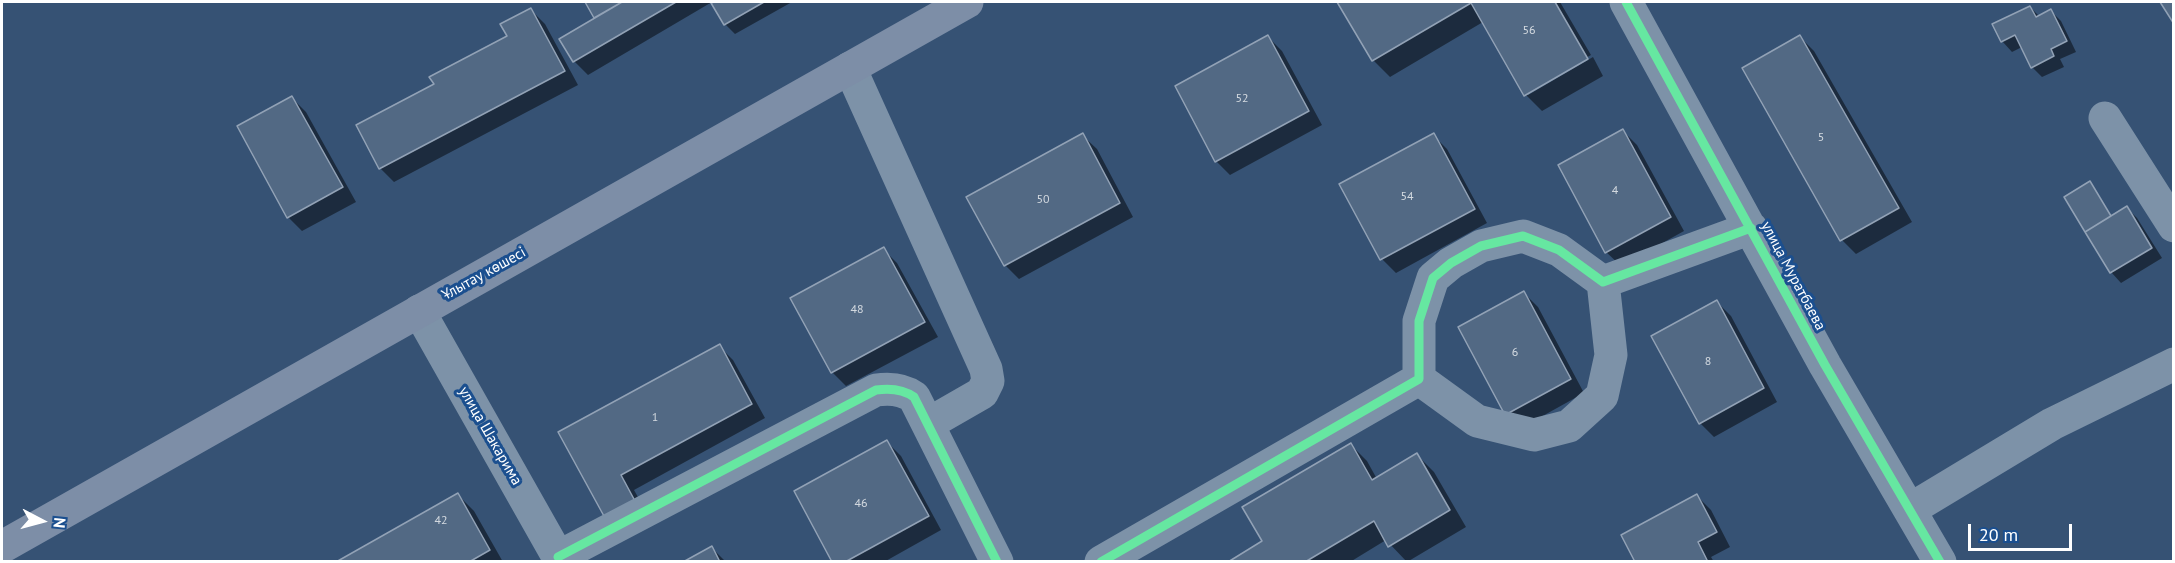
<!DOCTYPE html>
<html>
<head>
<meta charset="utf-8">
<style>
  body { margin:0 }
  #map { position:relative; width:2175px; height:563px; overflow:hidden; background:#365274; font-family:"PT Sans",sans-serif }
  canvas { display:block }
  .frame { position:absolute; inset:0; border:3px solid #fff; pointer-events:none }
  .north { position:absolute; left:12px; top:491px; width:60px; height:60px; -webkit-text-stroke:4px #1b4f8f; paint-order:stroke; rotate:96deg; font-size:16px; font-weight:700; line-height:24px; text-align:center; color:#fff }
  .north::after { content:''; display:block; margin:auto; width:21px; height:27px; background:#fff; clip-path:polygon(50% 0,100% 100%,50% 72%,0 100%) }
  .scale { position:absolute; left:1968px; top:524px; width:104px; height:27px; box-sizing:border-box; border:3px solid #fff; border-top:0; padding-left:8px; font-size:18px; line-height:21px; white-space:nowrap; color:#fff; -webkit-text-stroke:4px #1b4f8f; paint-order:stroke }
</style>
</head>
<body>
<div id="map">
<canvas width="2175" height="563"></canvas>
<div class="frame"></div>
<div class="north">N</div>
<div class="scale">20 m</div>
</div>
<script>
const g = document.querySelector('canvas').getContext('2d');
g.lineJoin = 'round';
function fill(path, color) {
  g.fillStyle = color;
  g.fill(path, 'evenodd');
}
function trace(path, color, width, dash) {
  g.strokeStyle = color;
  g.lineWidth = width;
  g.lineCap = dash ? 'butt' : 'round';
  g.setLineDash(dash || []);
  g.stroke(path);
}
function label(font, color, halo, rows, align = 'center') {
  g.font = font + ' "PT Sans",sans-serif';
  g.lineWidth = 6;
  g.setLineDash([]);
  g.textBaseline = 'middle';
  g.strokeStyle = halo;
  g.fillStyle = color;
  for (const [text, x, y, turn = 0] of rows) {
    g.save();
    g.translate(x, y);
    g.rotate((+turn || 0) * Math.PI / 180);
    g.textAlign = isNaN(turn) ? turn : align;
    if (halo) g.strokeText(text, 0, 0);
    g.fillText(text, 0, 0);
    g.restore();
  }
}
fill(new Path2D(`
  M587,2H792L735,34L725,24L712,2L588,75L574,61L561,39L597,18Z
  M1339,2H1560L1591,55L1528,92V95L1593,57L1603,76L1542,111L1526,95L1483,22L1390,77L1373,60Z
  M2030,7L2039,16L2051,11L2061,21L2076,52L2060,59L2064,67L2042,77L2032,67L2022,47L2012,52L2002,41Z
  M531,10L545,24L578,85L394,182L380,168L436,85L509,37Z
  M1268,37L1282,51L1322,125L1230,175L1216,161Z
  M1800,37L1814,51L1912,222L1856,254L1842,240L1744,69Z
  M292,98L306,112L356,202L302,231L288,217Z
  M1623,131L1637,145L1684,231L1621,266L1606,252Z
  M1082,135L1097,149L1133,217L1019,279L1005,265Z
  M1433,135L1447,149L1487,223L1396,273L1382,259Z
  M2089,183L2112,217L2127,208L2137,218L2162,258L2121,283L2111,272L2066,198Z
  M883,249L897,263L938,337L846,386L832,372L792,298Z
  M1524,293L1538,307L1584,393L1521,428L1507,414Z
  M1717,302L1731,316L1777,402L1714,437L1700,423Z
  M719,346L733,360L765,418L634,490L648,515L560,433Z
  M887,442L901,456L941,530L884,562H834Z
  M1351,445L1367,461L1377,479L1417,455L1434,472L1466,527L1407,562L1386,540L1350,562H1231L1264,542Z
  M458,495L474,511L503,562H339Z
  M1697,496L1711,510L1730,547L1711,557L1714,562H1637Z
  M711,547L726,562H686Z`), '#0007');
const building = new Path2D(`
  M585,2H622L594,18Z
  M622,2H676L573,62L559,39Z
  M714,2H764L724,25L711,3Z
  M1337,2H1555L1588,59L1524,96L1471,3L1372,61Z
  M2160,2H2174V24Z
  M2030,6L2036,17L2051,9L2067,41L2051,49L2054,56L2031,68L2015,35L2001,42L1992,24Z
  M531,8L565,71L379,169L356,125L434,84L429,77L507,36L500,24Z
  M1268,35L1309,111L1215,162L1175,86Z
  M1800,35L1899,208L1840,241L1742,68Z
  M292,96L343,187L287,218L237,126Z
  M1623,129L1671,217L1605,253L1558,165Z
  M1083,133L1120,203L1004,266L966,197Z
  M1434,133L1475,209L1380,260L1339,184Z
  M2090,181L2111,216L2085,232L2064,197Z
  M2127,206L2152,248L2110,273L2085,232Z
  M884,247L925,322L831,373L790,298Z
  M1524,291L1571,379L1505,415L1458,327Z
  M1717,300L1764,388L1699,424L1651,336Z
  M720,344L752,404L621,475L635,501L605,518L558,432Z
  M887,440L929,516L845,562H832L794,491Z
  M1351,443L1372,480L1417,453L1450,510L1388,547L1374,521L1305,562H1228L1262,541L1242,507Z
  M458,493L490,550L469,562H336Z
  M1697,494L1717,532L1698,542L1708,562H1635L1621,535Z
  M712,546L720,562H683Z`);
fill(building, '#526984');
trace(building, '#92a2b6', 1.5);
trace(new Path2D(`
  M1626,2L1825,365L1940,562
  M850,68L986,369L988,381L982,393L928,424
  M2105,118L2174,226
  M419,311L561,562
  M1419,379L1477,421L1534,435L1569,426L1602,396L1611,355L1603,282
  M1911,509L2052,424L2174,364
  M558,557L876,390C890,388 903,389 914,397L997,562
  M1101,562L1419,379V321L1433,278L1451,263L1481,246L1523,236L1559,250L1603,282L1751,228`), '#7d92a8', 33);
trace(new Path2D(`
  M2,547L967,2`), '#7d8ea7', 33);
trace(new Path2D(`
  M1626,2L1825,365L1940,562
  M558,557L876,390C890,388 903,389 914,397L997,562
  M1101,562L1419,379V321L1433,278L1451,263L1481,246L1523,236L1559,250L1603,282L1751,228`), '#66e7a1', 9);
label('12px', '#d4dae0', null, [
  ["56",1529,31],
  ["52",1242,99],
  ["5",1821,138],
  ["4",1615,191],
  ["54",1407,197],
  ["50",1043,200],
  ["48",857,310],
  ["6",1515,353],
  ["8",1708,362],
  ["1",655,418],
  ["46",861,504],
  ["42",441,521]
]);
label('15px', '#fff', '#1b4f8f', [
  ["Ұлытау көшесі",484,274,-29],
  ["улица Муратбаева",1793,276,62],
  ["улица Шакарима",490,436,60]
]);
</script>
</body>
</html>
